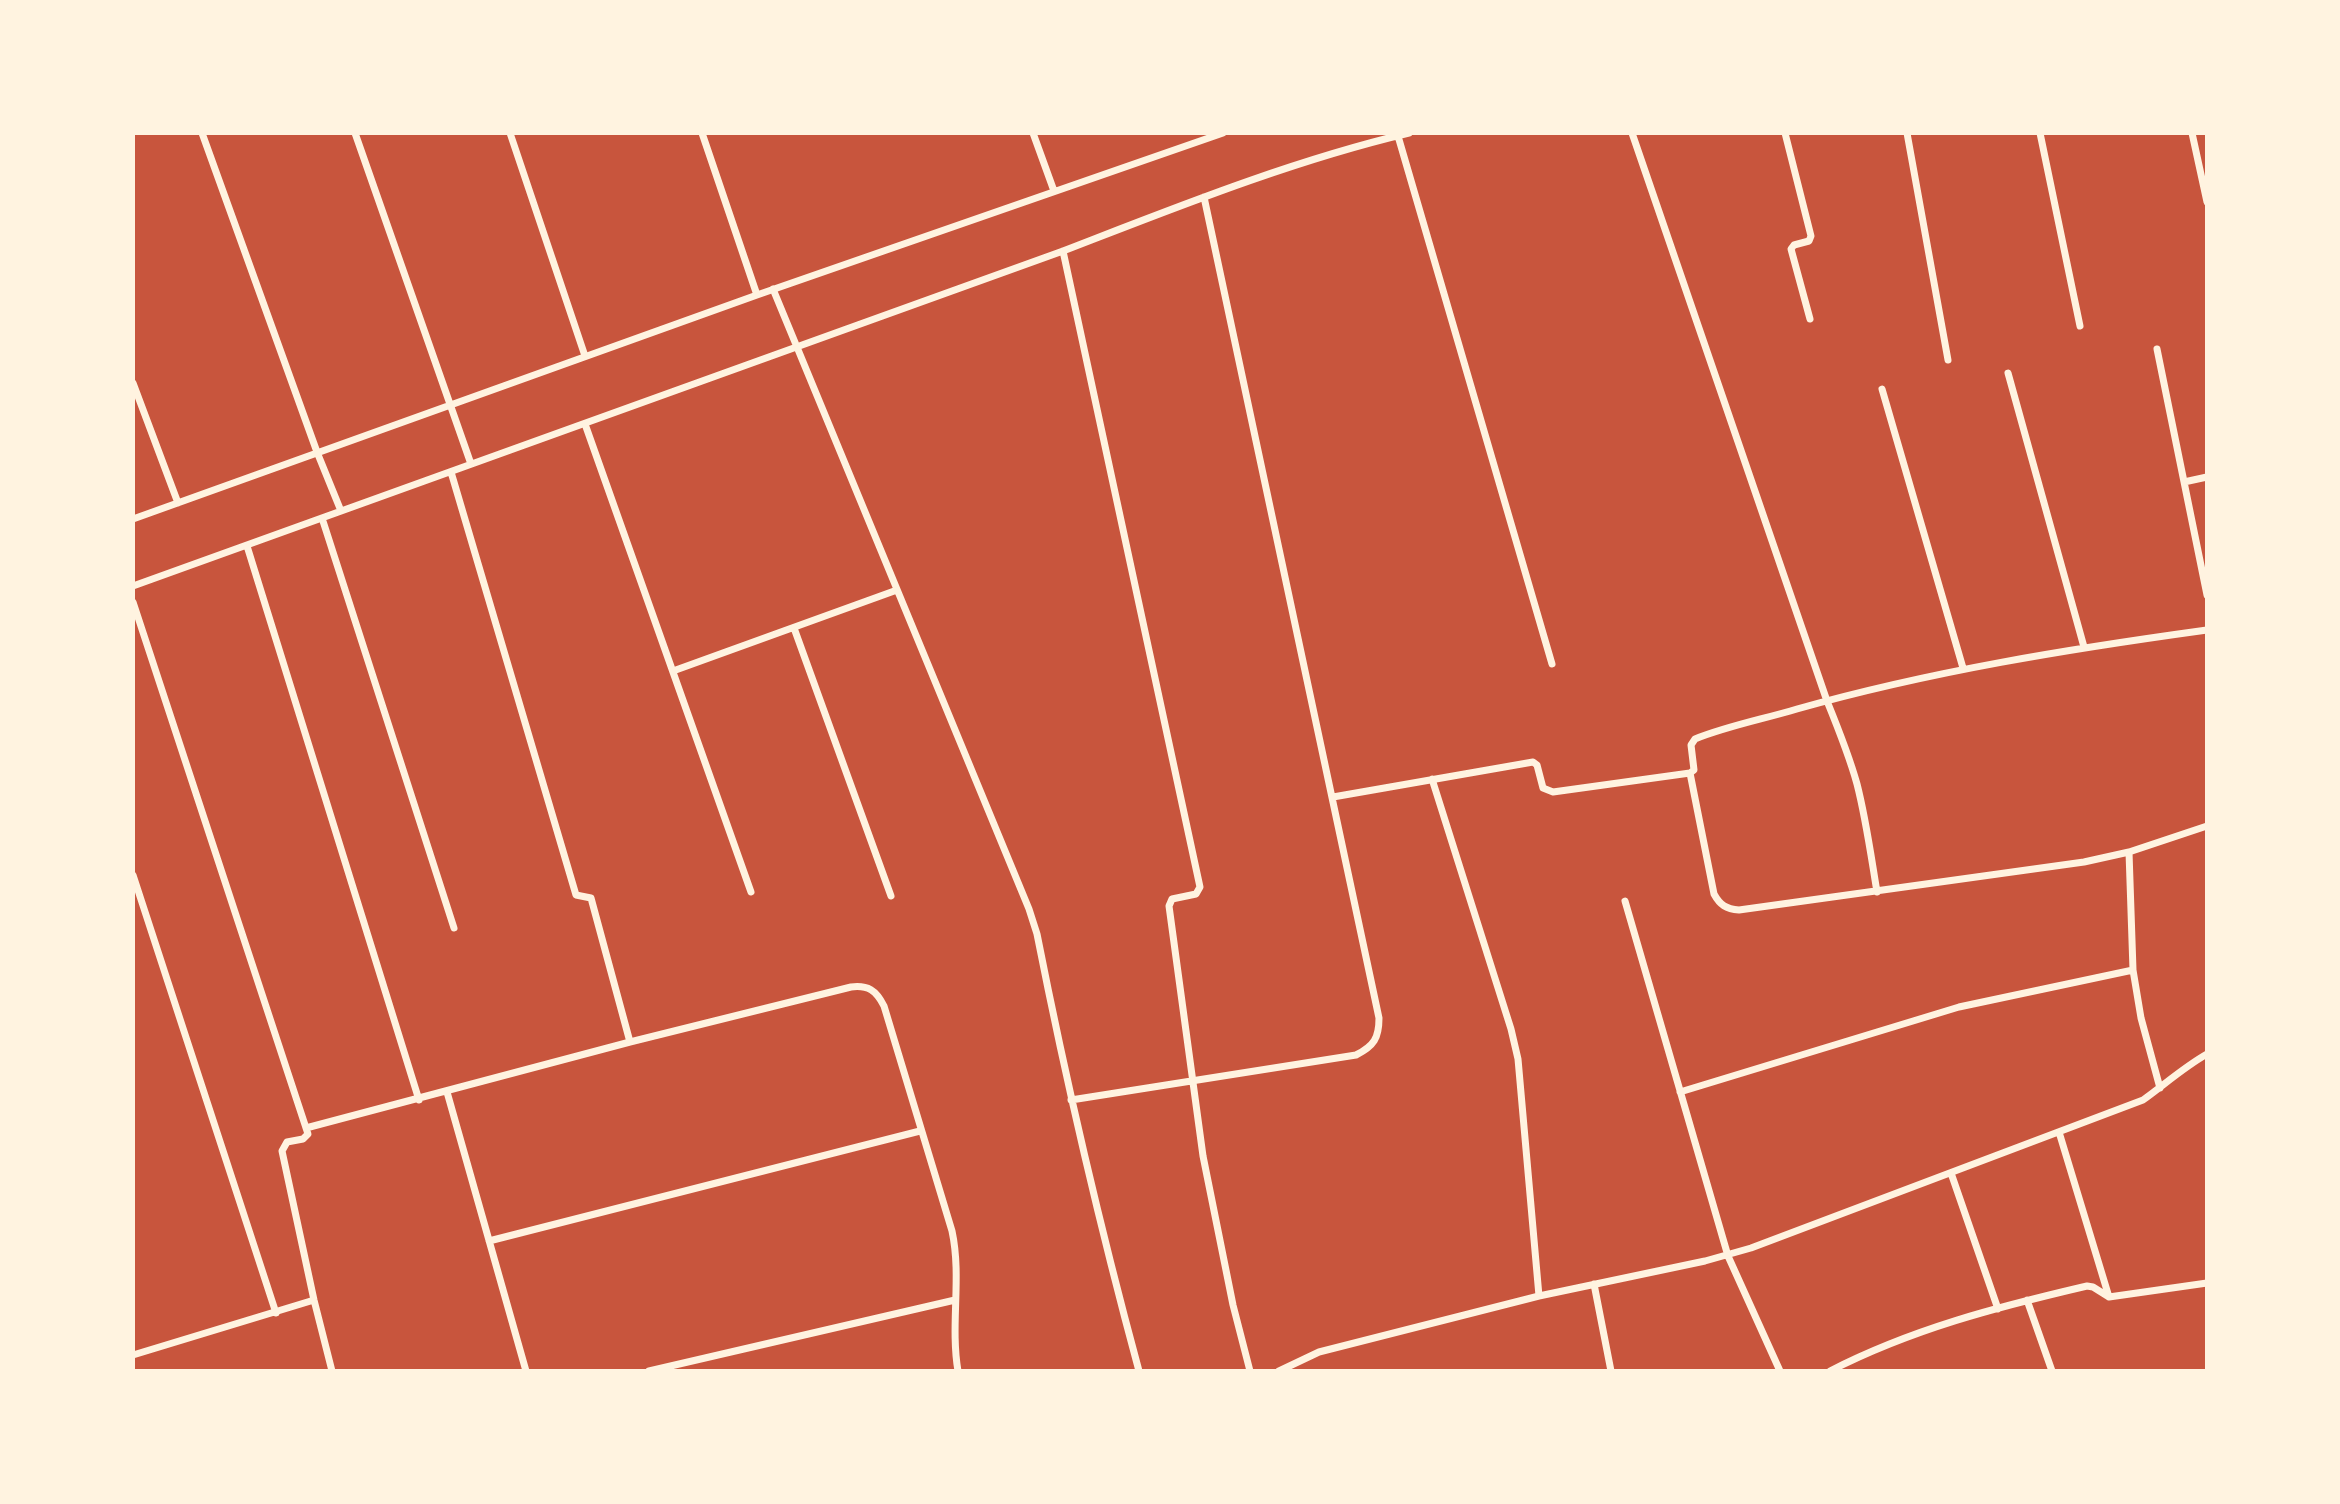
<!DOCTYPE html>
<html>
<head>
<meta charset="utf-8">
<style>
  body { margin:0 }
  #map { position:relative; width:2340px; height:1504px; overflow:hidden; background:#c8553d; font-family:"Work Sans",sans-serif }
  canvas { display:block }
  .frame { position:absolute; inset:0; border:135px solid #fff3e0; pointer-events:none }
</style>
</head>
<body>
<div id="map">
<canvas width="2340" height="1504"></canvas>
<div class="frame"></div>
</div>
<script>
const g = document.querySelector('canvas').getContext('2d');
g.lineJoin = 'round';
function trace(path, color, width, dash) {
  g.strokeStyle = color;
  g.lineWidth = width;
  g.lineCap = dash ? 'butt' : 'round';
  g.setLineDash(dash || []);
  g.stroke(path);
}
trace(new Path2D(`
  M202,133L317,452L341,511
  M355,133L471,464
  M510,133L585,356
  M702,133L757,295
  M1033,133L1054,191
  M1632,133L1827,701C1838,728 1849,755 1857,784C1866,819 1871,856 1877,892
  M1785,133L1811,236L1809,241L1794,245L1791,249L1810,319
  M1907,133L1948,360
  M2040,133L2080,326
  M2192,133L2207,202
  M1398,136L1552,664
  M1063,251L1200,887L1196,894L1172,899L1169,906L1203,1156L1233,1305L1250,1371
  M773,289L1029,909L1037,934C1066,1081 1100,1227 1139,1371
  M2157,349L2207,595
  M2008,373L2084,647
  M133,383L178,503
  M1882,389L1963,668
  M585,424L751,892
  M451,472L576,895L591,898L630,1042
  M2184,482L2207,477
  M322,518L454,928
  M133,519L757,295L1223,133
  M247,546L419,1100
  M133,586L1063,251C1177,207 1291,161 1409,133
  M133,602L308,1134L303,1139L287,1142L282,1151L314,1300L332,1371
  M794,628L891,896
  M673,671L897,590
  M1690,773L1714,894C1720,905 1726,909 1739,910L2084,862L2129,852L2207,826
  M1432,779L1511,1029L1518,1059L1539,1296
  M1333,797L1533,762L1537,765L1543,788L1553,792L1690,773L1694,770L1691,745L1695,739C1727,726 1764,719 1797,709C1932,671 2069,649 2207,630
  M2129,852L2133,970L2141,1018L2160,1088
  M133,875L276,1313
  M1625,901L1728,1256L1780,1371
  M447,1092L526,1371
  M1680,1092L1959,1007L2133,970
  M1071,1100L1356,1055C1374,1046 1379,1038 1379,1018L1204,197
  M306,1128L630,1042L851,987C868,985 876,990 884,1006L952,1231C962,1278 950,1324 958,1371
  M2059,1132L2109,1297
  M1951,1173L1998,1309
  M489,1241L920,1131
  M1594,1284L1611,1371
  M2027,1300L2052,1371
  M133,1355L314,1300
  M649,1371L955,1300
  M1279,1371L1319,1352L1539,1296L1705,1261L1751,1248L2143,1100C2164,1085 2184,1067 2207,1054
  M1830,1371C1912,1329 1997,1307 2087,1286L2093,1287L2109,1297L2207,1283`), '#fff3e0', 7);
</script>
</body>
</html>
